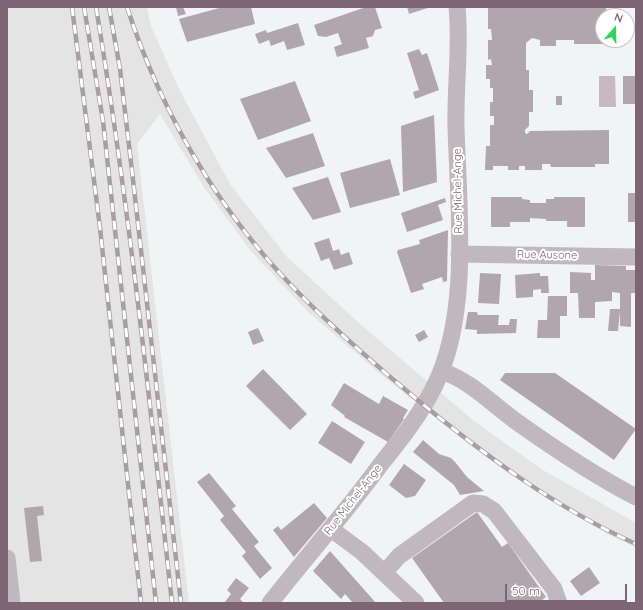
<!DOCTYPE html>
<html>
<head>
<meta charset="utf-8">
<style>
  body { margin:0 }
  #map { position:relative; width:643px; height:610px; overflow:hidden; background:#f0f4f4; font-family:Quicksand,sans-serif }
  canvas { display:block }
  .frame { position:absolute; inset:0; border:8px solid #7e6573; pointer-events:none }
  .north { position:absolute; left:595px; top:8px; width:40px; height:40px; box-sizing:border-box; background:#fff; border:1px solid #cbc1c7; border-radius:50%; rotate:20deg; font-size:11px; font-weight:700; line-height:16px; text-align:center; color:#7e6573 }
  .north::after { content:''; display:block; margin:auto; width:14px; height:18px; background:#31d357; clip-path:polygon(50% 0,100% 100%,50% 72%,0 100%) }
  .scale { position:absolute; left:505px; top:584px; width:122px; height:18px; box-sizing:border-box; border:2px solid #7e6573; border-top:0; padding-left:5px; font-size:12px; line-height:14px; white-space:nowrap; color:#7e6573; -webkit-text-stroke:3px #fff; paint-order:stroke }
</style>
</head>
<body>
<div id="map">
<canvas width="643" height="610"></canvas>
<div class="frame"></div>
<div class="north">N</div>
<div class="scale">50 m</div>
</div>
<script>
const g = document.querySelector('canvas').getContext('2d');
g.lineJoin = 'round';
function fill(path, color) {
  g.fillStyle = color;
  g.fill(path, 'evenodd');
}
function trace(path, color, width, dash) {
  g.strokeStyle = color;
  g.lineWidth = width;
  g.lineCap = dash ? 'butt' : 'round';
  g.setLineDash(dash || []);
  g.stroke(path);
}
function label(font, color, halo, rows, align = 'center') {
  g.font = font + ' Quicksand,sans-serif';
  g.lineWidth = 4;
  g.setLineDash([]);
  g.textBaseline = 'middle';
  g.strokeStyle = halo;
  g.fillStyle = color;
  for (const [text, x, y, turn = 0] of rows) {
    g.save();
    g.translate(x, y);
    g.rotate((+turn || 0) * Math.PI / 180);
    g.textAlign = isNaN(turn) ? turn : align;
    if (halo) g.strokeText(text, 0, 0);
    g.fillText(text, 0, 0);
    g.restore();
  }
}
fill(new Path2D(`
  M7,7H147L151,26L179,89L230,184L287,257L360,324L474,421L541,469L636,523V547L609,535L537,492L460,437L384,377L308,312L250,250L203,186L160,114L137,144L189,603H7Z`), '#e4e4e5');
fill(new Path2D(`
  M599,76H615L616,107H599Z`), '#c7b8c3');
fill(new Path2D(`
  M176,7H183L186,14L178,16Z
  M223,7H251L255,24L187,42L179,19Z
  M366,7H375L382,28L375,30L373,36L366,38L369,48L337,57L334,47L342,44L338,33L326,37L318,36L314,25Z
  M407,7H431L409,14Z
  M488,7H606V16H603V40H606V44H574V40H556V46H540V40L532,38L526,43V70H529V90H533V112H529V126L525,130V133L527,134L530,131L609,130V164H595V167H551L550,164H542V170H525V166H519V170H508V166H493V170H485L486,146H490V125H494V116H490V102H493V88H490V79H486V65H492L491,59L488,60V40H492L491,29H488Z
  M298,23L305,45L287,50L284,41L271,46L269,40L259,44L255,34L266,30L267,33Z
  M419,49L422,55L427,53L439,90L415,99L413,92L419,90L407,53Z
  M623,76H635V104H623Z
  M295,81L311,121L258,140L240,99Z
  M556,96H562V105H556Z
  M434,115L437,182L403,192L401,126Z
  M313,133L325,166L286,178L266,148Z
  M390,159L400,195L350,208L340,173Z
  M328,177L341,212L313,220L292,188Z
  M628,193H636V222H628Z
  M491,197H522V199L530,200V203H546V199H554V197H585V227H567V221H546V219L530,218V222H510V227H491Z
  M445,198L446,202L438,205L443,220L407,232L401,213Z
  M448,230L447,281L443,282L442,277L422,284L424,289L411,293L397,252L398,250L420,244L419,240Z
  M329,238L333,251L339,249L341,255L349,252L353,264L334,270L329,258L321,261L314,243Z
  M595,265L626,266V270H636V293H631V327L620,326V311L618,331H608L610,309H620V293L612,292V301L595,302V318H579L578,293H570V272L591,273V280H595Z
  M480,273L501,274L499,304L478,303Z
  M540,273V276H548L549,293H541V289L533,290V297L516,298L515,275Z
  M548,296H567V316H560V338H537L538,320H547Z
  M468,312H477L478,315H499L498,325H509L510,319H517L516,333L477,334V330L465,329Z
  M258,328L264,341L253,345L248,332Z
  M424,330L428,337L419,342L415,335Z
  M263,369L307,414L290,430L246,386Z
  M505,373H555L636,429L614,460L500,380Z
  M344,383L379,404L383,396L408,410L403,418L404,419L388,442L344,417L345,416L331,405Z
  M332,421L365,442L351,464L318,443Z
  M423,440L439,454L451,458L455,462L467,477L484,491L460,495L454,485L413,452Z
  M404,464L426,480L415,496L406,498L389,485Z
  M209,473L236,506L232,509L259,542L254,546L272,568L260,579L242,556L246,552L220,520L224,516L197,482Z
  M314,503L327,518L294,557L273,530L278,526L281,530Z
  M43,506L44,515L37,516L42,561L30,562L24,508Z
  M477,512L502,547L508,543L546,597L538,603H444L412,558Z
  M330,551L376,603H353L345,594L341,599L313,571Z
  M589,567L600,583L581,596L570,581Z
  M236,578L249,588L240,599L244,603H224L231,594L227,590Z`), '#b2a6ad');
trace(new Path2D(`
  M459,254L636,257
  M441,371C470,380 493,405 517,422C555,449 595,476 636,497
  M331,529L362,552L416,603
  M7,558L12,603
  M384,573L399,556L473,503L483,504L494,511L554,589L559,603
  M270,603C307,556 346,512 381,464C401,439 421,414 435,385C471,312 458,205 456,126C455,86 461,46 457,7`), '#c0b8bc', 17);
const rail = new Path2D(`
  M72,7L100,228L141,603
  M84,7L103,121L156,603
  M96,7C129,205 150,404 172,603
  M109,7L120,69L132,171L181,603
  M127,7C160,109 216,207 290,284C329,325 371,361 414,397C483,454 554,507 636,544`);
trace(rail, '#a79da3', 4.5);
trace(rail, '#fff', 3, [9]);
label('11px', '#7e6573', '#fff', [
  ["Rue Michel-Ange",458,191,-91],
  ["Rue Ausone",547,255,1],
  ["Rue Michel-Ange",353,500,-52]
]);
</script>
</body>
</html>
